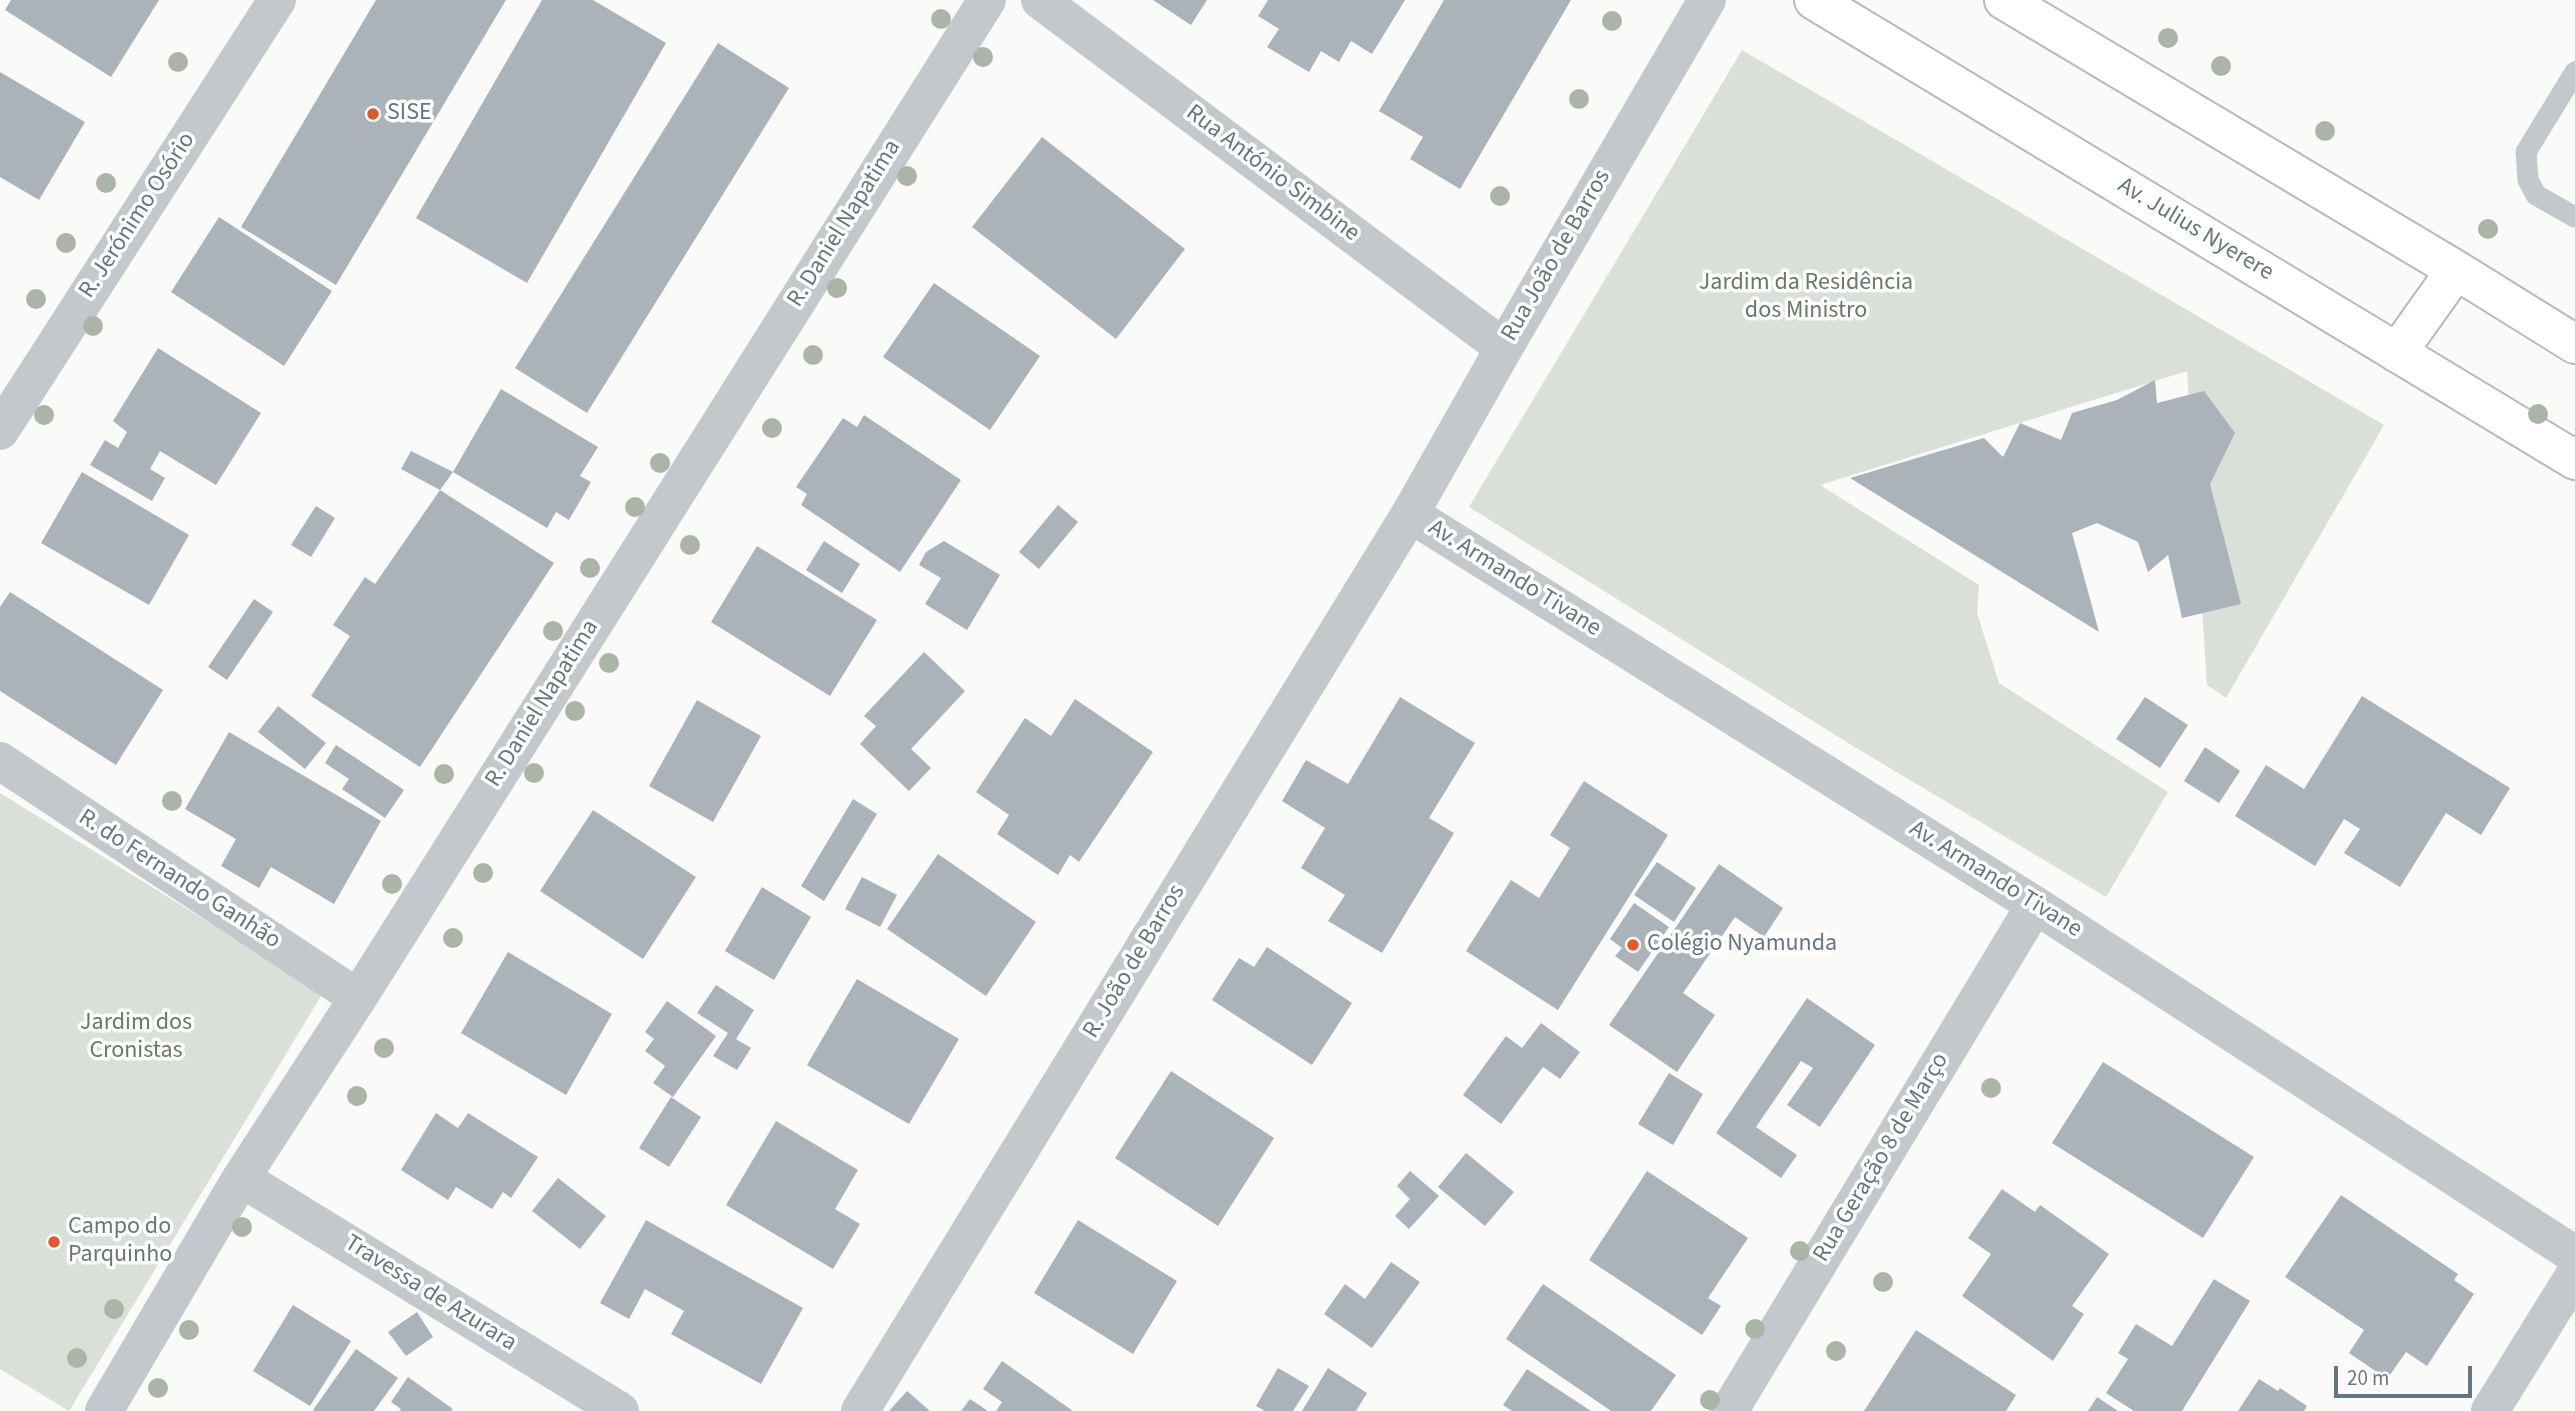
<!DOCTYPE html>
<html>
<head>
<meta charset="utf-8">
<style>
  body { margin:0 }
  #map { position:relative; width:2575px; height:1411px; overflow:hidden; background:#fafaf8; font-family:"Source Sans 3",sans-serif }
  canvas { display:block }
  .scale { position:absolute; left:2334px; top:1366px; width:138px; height:32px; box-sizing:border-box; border:4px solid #657683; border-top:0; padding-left:9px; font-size:21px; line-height:24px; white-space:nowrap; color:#657683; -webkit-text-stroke:5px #fff; paint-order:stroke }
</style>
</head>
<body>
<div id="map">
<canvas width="2575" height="1411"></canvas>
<div class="scale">20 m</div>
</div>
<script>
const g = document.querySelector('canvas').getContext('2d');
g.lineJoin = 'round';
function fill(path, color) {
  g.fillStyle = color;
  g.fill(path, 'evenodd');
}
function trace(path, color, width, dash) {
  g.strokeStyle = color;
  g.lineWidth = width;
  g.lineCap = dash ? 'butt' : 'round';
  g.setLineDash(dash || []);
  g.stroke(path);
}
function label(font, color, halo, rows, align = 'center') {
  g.font = font + ' "Source Sans 3",sans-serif';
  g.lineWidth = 7;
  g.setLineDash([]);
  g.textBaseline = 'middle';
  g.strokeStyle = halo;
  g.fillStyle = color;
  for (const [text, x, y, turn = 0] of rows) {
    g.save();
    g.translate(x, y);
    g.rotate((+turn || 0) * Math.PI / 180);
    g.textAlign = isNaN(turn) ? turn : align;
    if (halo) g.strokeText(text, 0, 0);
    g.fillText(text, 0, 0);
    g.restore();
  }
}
fill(new Path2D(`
  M1742,50L2384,425L2226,698L2207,685L2187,371L1820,485L1979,585L1977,613L1999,683L2168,792L2106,897L1853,746L1469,507Z
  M0,793L323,993L69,1411L0,1369Z`), '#dadfd7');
fill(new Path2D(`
  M11,0H159L111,77L5,10Z
  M376,0H506L336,285L241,227Z
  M542,0H593L666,43L527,283L416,218Z
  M1153,0H1207L1191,25Z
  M1268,0H1405L1372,54L1351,41L1339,62L1321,51L1309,72L1267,47L1279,29L1258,16Z
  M1444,0H1571L1460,189L1410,159L1423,137L1379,111Z
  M718,43L789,88L587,413L515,368Z
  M0,72L85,122L39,200L0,177Z
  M1042,137L1185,249L1116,339L972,227Z
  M219,217L332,291L284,366L171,292Z
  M934,283L1040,356L990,430L883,357Z
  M158,348L261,413L216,485L160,451L150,469L165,478L152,501L90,465L105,440L118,448L127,432L113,421Z
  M2155,380L2157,403L2204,391L2235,433L2210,484L2241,604L2182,618L2168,555L2148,572L2138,542L2097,523L2072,533L2099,632L1850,478L1984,438L2003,457L2020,423L2061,440L2072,413L2117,400Z
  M501,389L598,447L580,476L591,482L569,520L556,512L547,528L453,472L440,490L554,563L420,767L311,696L350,636L333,625L365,577L375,584L440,490L401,469L411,451L453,472Z
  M864,415L961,480L900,572L801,505L807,494L796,487L843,418L857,427Z
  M82,472L189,535L149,605L41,543Z
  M1058,505L1078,522L1039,569L1019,552Z
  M316,506L335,518L311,557L291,545Z
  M824,541L860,564L842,593L806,570Z
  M944,541L1000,575L967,630L925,604L941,578L919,565L926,552Z
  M757,546L877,620L830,696L711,622Z
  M10,592L163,690L116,765L0,691V607Z
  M254,599L273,612L227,680L208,667Z
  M924,652L965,691L911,749L931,768L909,791L860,744L876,726L864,716Z
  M2362,696L2510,788L2481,835L2446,813L2400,887L2344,853L2360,829L2344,819L2315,866L2235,816L2266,765L2304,789Z
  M1400,697L1475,743L1429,818L1454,833L1382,953L1328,921L1345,895L1301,868L1325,828L1282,801L1306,760L1348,784Z
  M2145,697L2188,725L2160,768L2116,739Z
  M1075,699L1153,752L1079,862L1070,855L1058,875L997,834L1009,815L976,792L1025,718L1051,736Z
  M697,700L761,736L713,822L649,786Z
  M278,706L326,743L305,769L258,732Z
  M229,732L381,821L334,904L271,867L259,888L221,866L236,839L185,809Z
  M336,745L404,790L385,818L342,789L349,779L325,763Z
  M2205,747L2240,771L2219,803L2184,781Z
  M1584,781L1668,835L1558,1010L1466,951L1511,880L1539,898L1570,848L1550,835Z
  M853,799L877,814L824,901L801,886Z
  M593,810L696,877L643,959L540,891Z
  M938,854L1036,922L986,996L887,929Z
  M1657,862L1696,888L1674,922L1634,895Z
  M1719,864L1783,908L1764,937L1735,917L1683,993L1715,1015L1677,1072L1609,1025Z
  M862,877L897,895L880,927L845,909Z
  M762,887L811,917L774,980L725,951Z
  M1634,903L1669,927L1638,972L1615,956L1622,948L1610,939Z
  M1267,947L1352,1003L1312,1065L1212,1000L1239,958L1254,967Z
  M508,952L612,1014L566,1095L461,1033Z
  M857,979L959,1039L909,1124L807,1065Z
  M716,985L754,1010L736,1039L751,1048L737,1070L713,1056L728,1033L697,1013Z
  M1807,998L1875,1045L1820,1127L1787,1105L1813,1068L1801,1061L1756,1127L1797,1155L1781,1178L1716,1133Z
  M667,1001L716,1036L673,1097L653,1083L665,1066L645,1051L654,1039L645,1032Z
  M1541,1023L1580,1052L1560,1079L1543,1067L1501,1124L1463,1095L1506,1036L1522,1048Z
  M2103,1062L2254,1157L2203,1238L2052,1143Z
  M1171,1071L1274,1138L1218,1226L1115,1158Z
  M1669,1073L1703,1094L1673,1145L1638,1124Z
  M671,1097L701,1117L669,1167L639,1148Z
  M436,1113L458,1128L468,1113L538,1157L511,1198L503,1192L492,1209L456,1187L448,1200L401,1170Z
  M776,1121L858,1170L835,1209L860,1224L833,1269L726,1205Z
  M1466,1153L1514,1192L1485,1226L1438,1187Z
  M1410,1171L1439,1196L1409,1229L1395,1216L1410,1199L1397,1186Z
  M1647,1171L1748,1238L1708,1298L1721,1306L1702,1335L1589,1260Z
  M558,1178L606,1216L580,1249L532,1211Z
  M2002,1189L2035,1212L2040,1205L2109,1254L2072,1306L2084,1314L2053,1361L1962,1296L1991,1254L1968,1238Z
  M2341,1195L2458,1274L2454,1280L2474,1294L2427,1366L2406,1352L2387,1379L2349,1353L2364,1330L2285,1277Z
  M646,1220L803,1308L761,1384L671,1334L684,1311L645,1289L629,1319L600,1303Z
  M1078,1220L1177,1281L1133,1354L1034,1293Z
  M1391,1262L1420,1282L1372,1348L1324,1314L1345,1284L1365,1299Z
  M2214,1279L2250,1301L2182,1411H2134L2106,1393L2128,1359L2118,1353L2136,1324L2172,1346Z
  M1543,1284L1676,1375L1651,1411H1611L1506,1339Z
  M293,1305L351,1341L310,1406L253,1371Z
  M417,1312L433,1337L406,1356L388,1332Z
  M1916,1330L2016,1395L2006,1411H1864Z
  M356,1349L398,1378L374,1411H315L313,1410Z
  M1002,1361L1073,1411H996L1002,1402L983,1389Z
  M1278,1368L1309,1386L1293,1411H1265L1256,1406Z
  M1328,1368L1367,1393L1356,1411H1302Z
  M1527,1369L1591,1411H1512L1503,1405Z
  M408,1377L453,1409L451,1411H399L401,1409L391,1402Z
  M2259,1379L2278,1391L2280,1388L2307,1406L2304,1411H2238Z
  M907,1391L930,1411H889Z
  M2097,1397L2118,1411H2088Z
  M970,1399L988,1411H961Z`), '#aab3b9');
const primary = new Path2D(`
  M1814,0L2575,460
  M2004,0L2456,270L2575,344
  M2397,353L2456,270`);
trace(primary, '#b5babe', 42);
trace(new Path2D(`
  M2575,72L2526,152L2528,180L2536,195L2575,217`), '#c3c8cc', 21);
trace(new Path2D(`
  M1040,0L1504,348
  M0,431L277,0
  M1410,514L2035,905L2575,1255
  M0,761L358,998
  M241,1178L620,1411
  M104,1411L241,1178L358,998L987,0
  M860,1411L1410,514L1504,348L1707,0
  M1729,1411L2035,905
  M2490,1411L2575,1274`), '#c3c8cc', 38);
trace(primary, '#fff', 38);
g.fillStyle = '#aab4a7';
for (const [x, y] of [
  [941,19],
  [1612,21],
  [2168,38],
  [983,57],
  [178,62],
  [2221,66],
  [1579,99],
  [2325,131],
  [907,176],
  [106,183],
  [1500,196],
  [2488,229],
  [66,243],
  [837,288],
  [36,299],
  [93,326],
  [813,355],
  [2538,414],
  [44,415],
  [772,428],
  [660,463],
  [635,507],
  [690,545],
  [590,568],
  [553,631],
  [609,663],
  [575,711],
  [534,773],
  [444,774],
  [172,801],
  [483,873],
  [392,884],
  [453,938],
  [384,1048],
  [1991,1088],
  [357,1096],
  [242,1227],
  [1800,1251],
  [1883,1282],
  [114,1309],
  [1755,1329],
  [189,1330],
  [1836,1351],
  [77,1358],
  [158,1388],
  [1710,1400]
]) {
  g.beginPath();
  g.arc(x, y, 10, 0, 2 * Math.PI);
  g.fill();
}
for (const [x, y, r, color] of [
  [373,114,7,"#e4572e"],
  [1633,945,7,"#e4572e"],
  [54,1242,7,"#e4572e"]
]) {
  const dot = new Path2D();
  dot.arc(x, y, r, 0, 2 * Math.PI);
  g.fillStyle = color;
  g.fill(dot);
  trace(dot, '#fff', 2.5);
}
label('24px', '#657683', '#fff', [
  ["SISE",387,114],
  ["Colégio Nyamunda",1647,945],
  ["Campo do",68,1228],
  ["Parquinho",68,1256]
], 'left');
label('24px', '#657683', '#fff', [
  ["Rua António Simbine",1272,174,37],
  ["R. Jerónimo Osório",138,216,-57],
  ["R. Daniel Napatima",845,224,-58],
  ["Av. Julius Nyerere",2195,230,31],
  ["Rua João de Barros",1557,256,-60],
  ["Av. Armando Tivane",1514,579,32],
  ["R. Daniel Napatima",543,704,-58],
  ["R. do Fernando Ganhão",179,880,33],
  ["Av. Armando Tivane",1995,880,32],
  ["R. João de Barros",1135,962,-59],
  ["Rua Geração 8 de Março",1882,1158,-59],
  ["Travessa de Azurara",430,1294,32]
]);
label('24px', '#687a64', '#fff', [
  ["Jardim da Residência",1806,284],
  ["dos Ministro",1806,312],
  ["Jardim dos",136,1024],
  ["Cronistas",136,1052]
]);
</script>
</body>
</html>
